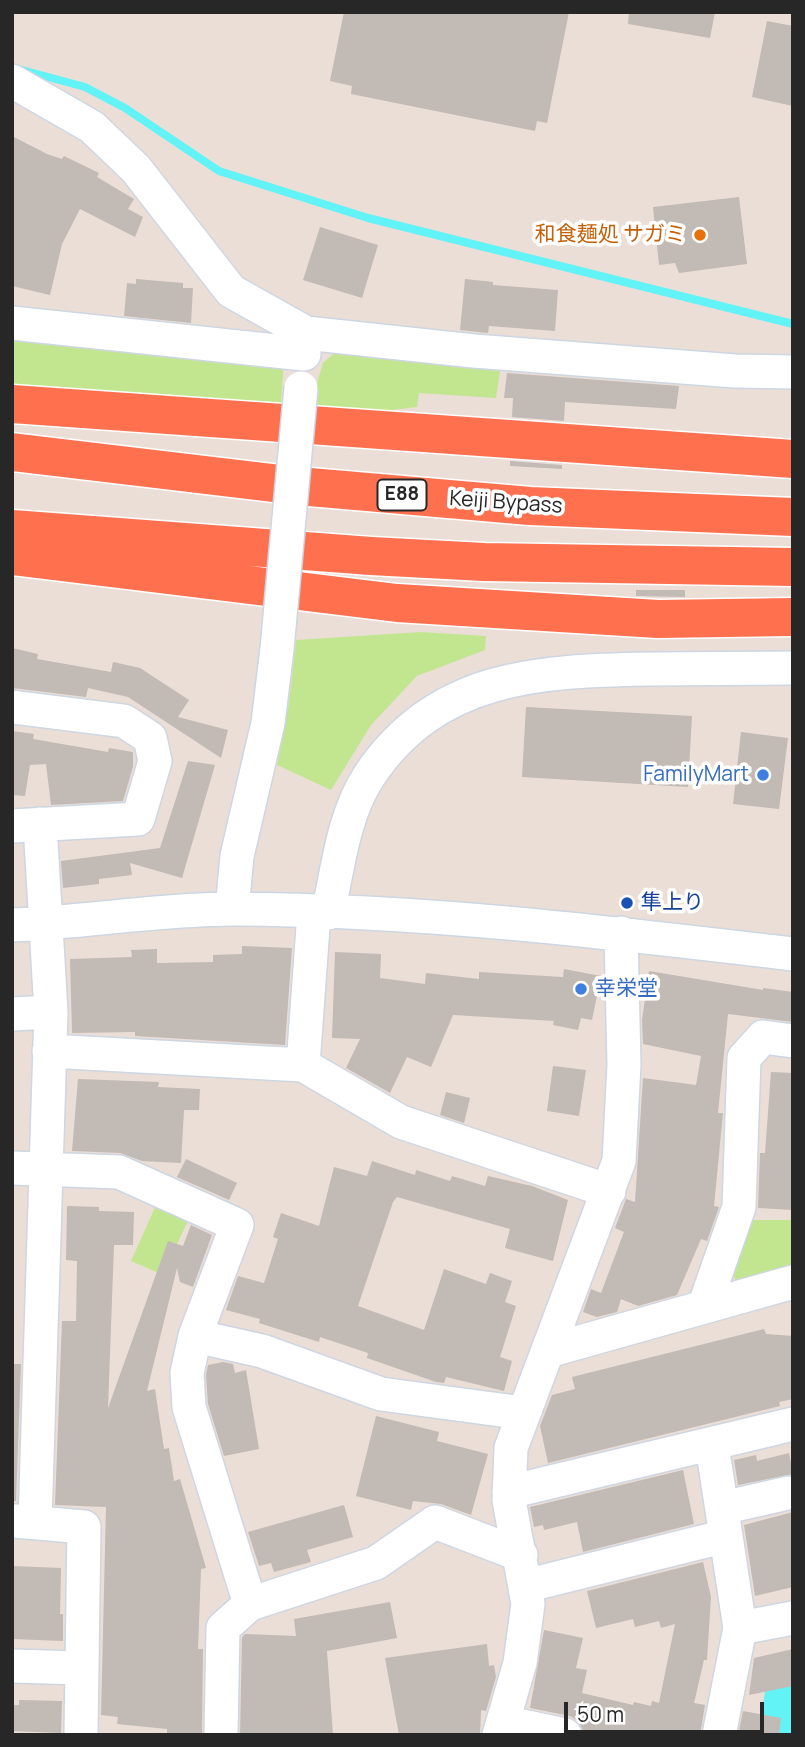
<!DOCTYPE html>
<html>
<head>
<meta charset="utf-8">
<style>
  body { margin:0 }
  #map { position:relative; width:805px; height:1747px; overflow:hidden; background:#ebded7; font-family:Manrope,sans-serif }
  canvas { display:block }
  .frame { position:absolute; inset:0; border:14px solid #272727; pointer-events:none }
  .scale { position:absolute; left:564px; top:1702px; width:200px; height:32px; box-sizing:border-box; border:4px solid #272727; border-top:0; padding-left:9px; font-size:21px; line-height:24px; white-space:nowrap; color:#272727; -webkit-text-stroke:5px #fff; paint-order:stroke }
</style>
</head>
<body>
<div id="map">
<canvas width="805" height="1747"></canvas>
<div class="frame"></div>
<div class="scale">50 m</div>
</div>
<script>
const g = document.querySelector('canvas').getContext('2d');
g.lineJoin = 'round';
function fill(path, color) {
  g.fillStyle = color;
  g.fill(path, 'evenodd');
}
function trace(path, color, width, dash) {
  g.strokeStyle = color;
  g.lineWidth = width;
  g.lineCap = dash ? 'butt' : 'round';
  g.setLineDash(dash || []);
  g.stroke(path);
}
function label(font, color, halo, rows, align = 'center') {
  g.font = font + ' Manrope,"Noto Sans JP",sans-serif';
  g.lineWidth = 7;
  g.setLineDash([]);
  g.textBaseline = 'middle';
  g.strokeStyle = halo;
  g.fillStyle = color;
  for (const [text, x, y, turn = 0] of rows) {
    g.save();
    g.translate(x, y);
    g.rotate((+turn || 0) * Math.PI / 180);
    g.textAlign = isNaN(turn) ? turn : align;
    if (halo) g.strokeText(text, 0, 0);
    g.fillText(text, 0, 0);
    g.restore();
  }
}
fill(new Path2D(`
  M12,333L284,361L280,417L12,395Z
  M336,352L500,371L496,398L419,393L417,407L350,415L309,410L323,363Z
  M421,632L486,636L485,650L417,676L371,725L331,790L277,765L289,703L296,640Z
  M157,1203L189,1218L163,1275L131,1261Z
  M742,1220H793V1271L736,1283L730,1261Z`), '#c2e68f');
trace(new Path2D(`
  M22,70L85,87L125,108L219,171L368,218L793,324`), '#62f3f6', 8);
trace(new Path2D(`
  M782,1735L788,1697L793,1696`), '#62f3f6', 47);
fill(new Path2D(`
  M344,12H569L547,123L537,121L535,131L351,94L352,86L330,81Z
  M629,12H715L710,38L628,24Z
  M767,21L793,26V106L752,97Z
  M12,136L47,154L62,159L64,156L99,173L97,177L134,199L128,209L143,217L135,237L80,209L62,244L50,295L12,286Z
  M739,197L747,264L679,273L675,263L659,265L653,207Z
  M320,227L378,245L362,298L303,280Z
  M136,279L183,283V288H193L191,323L124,316L127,283L136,284Z
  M465,279L493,282V285L558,290L555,331L489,326L488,333L460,330Z
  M507,373L679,386L676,409L565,402L564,421L512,417L513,398H504Z
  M510,461L562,465V469L510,466Z
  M636,590H685V597L636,596Z
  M12,648L38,654L37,659L111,672L113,662L140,668L189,700L178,717L228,730L221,758L128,697L88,688L86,697L12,688Z
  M526,707L692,716L688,787L522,777Z
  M12,731L34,734L33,739L108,752L109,748L133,752V767L123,801L51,805L46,764L30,765L25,796L12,795Z
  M741,732L788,738L779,809L733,804Z
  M188,761L215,765L182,878L130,863L132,875L99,879V884L63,888L61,861L160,848Z
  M242,946L292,948L285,1045L135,1036V1032L72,1033L70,959L132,957L131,950L157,949V963L213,962V955L242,954Z
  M335,952L381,954L380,978L425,984L426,973L479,979V972L563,977L564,969L601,976L592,1020L581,1018L578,1030L553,1025L554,1021L453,1015L431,1067L407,1057L390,1093L346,1068L360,1039L332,1038Z
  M649,971L763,990V988L793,992V1022L728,1014L718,1113H723L714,1206L719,1207L707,1241L701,1239L677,1295L638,1306L621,1299L617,1312L597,1317L583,1312L591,1289L601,1293L624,1232L615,1228L626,1199L635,1202L643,1078L696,1085L701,1056L643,1044L642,1020Z
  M553,1066L586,1070L579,1116L547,1111Z
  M771,1072L793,1073V1210L758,1208L760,1153H765Z
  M78,1079L159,1082L158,1087L200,1089L199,1110H184L181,1163L142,1161L120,1153L72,1151Z
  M446,1092L470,1098L464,1123L440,1115Z
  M186,1159L237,1183L229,1200L177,1177Z
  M372,1161L415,1175L416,1170L450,1181L452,1176L485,1186L488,1176L532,1186L568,1200L553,1261L505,1248L510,1229L397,1197L393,1202L358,1306L424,1330L444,1269L486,1284L490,1273L512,1281L505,1302L516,1306L500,1357L512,1361L504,1391L446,1377L444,1383L436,1382L367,1358L368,1353L320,1337L319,1342L259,1323L260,1319L226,1310L238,1276L264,1283L278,1239L273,1237L281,1213L319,1226L334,1167L367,1176Z
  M67,1206L99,1207V1211L134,1212L133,1245H114L108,1408L168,1241L183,1246L191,1225L212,1235L193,1287L180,1282L177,1268L147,1391L155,1389L164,1449L169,1448L174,1481L180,1479L206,1568L201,1569L198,1649H203L202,1735H167V1729L117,1724L118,1717L101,1715L106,1507L55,1505L62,1321H76L77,1261L66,1260Z
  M764,1329L766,1334L793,1336V1399L779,1402L780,1406L548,1463L540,1426L552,1395L575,1389L572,1377Z
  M223,1362L233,1364L235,1373L246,1370L259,1449L224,1456L208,1404L206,1375L208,1365Z
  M12,1364H21L16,1501H12Z
  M376,1416L439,1432L437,1441L488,1454L471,1515L441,1504L413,1501L411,1510L356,1496Z
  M789,1453L793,1474L738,1485L734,1460L756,1455L757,1461Z
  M683,1470L694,1524L583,1552L577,1522L544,1530L543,1525L534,1527L530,1507Z
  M344,1505L353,1537L307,1550L311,1562L274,1572L271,1563L259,1566L248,1532Z
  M793,1512V1587L755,1596L744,1525Z
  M703,1562L711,1597L707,1660H704L694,1703L705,1705L700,1735H597L584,1732L578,1721L570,1716L530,1708L544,1630L583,1638L576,1668L587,1670L582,1693L633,1705L634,1702L651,1706L652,1701L659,1703L675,1624L661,1628L659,1621L635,1627L633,1619L596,1628L587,1591Z
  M12,1566L61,1568L60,1614H63V1641L12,1639Z
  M390,1602L397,1638L327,1651L333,1735H240L242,1637L245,1634L296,1636L294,1619Z
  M487,1644L489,1666L494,1665L496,1677L486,1711L481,1710L480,1735H399L385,1658Z
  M793,1649V1686L749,1695L754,1658Z
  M19,1700L62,1701L61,1733L12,1731V1705H19Z
  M743,1711L781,1718L779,1735L739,1731Z`), '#c2bab4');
const minor = new Path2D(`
  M12,81L92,127L136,169L231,291L306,333L474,351L735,371L793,372
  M12,323L304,354
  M12,707L124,721L150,738L155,761L138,819L12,826
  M232,909L237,856L268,723L277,649
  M328,913C338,868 343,816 369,776C436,675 539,671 649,669C697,669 745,668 793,668
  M12,925C86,922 160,909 234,909C421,910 607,932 793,954
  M12,1014L51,1012
  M49,1051L303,1065L401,1122L609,1191
  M303,1065L314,913
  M12,1168L119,1172L237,1225L195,1336L187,1373L189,1407L250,1604
  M704,1307L739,1207L744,1058L763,1037L793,1041
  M195,1336L262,1351L381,1394L523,1413
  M548,1351L793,1282
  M712,1445L740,1628L719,1735
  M509,1492L793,1424
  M722,1508L788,1493
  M15,1521L84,1527L81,1735
  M35,1522L51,1012L40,824
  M525,1586L726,1536
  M740,1628L793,1618
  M12,1666L82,1668
  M503,1722L565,1735
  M221,1735L223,1628L250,1604L376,1563L435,1522L521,1555
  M499,1735L520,1663L528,1604L509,1500L511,1448L619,1161L624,1065L621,933`);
const highway = new Path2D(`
  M12,404L793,459
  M12,452L298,486L530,506L793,517
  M12,529L371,556L484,562L793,567
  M12,556L397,603L658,619L793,617`);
trace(minor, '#cdd6e2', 36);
trace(highway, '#fff', 41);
trace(minor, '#fff', 33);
trace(highway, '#ff704f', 38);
const minorBridge = new Path2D(`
  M277,649L301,388`);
trace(minorBridge, '#cdd6e2', 36, []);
trace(minorBridge, '#fff', 33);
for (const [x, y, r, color] of [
  [700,235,7,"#e8710a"],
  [763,775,7,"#3f7fe0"],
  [627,903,7,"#1a4fb4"],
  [581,989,7,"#3f7fe0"]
]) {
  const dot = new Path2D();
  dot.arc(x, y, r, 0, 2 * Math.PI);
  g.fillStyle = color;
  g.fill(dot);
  trace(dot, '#fff', 2.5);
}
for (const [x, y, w] of [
  [402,495,49]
]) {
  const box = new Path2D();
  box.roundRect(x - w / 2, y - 15.5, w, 31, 5);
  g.fillStyle = '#fff';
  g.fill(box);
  trace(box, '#272727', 2);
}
label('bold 19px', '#272727', null, [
  ["E88",402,495]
]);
label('21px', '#c56008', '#fff', [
  ["和食麺処 サガミ",686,235]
], 'right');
label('21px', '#272727', '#fff', [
  ["Keiji Bypass",506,503,4]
]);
label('21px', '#366cbe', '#fff', [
  ["FamilyMart",749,775],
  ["幸栄堂",595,989,"left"]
], 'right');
label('21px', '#164399', '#fff', [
  ["隼上り",641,903]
], 'left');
</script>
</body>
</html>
